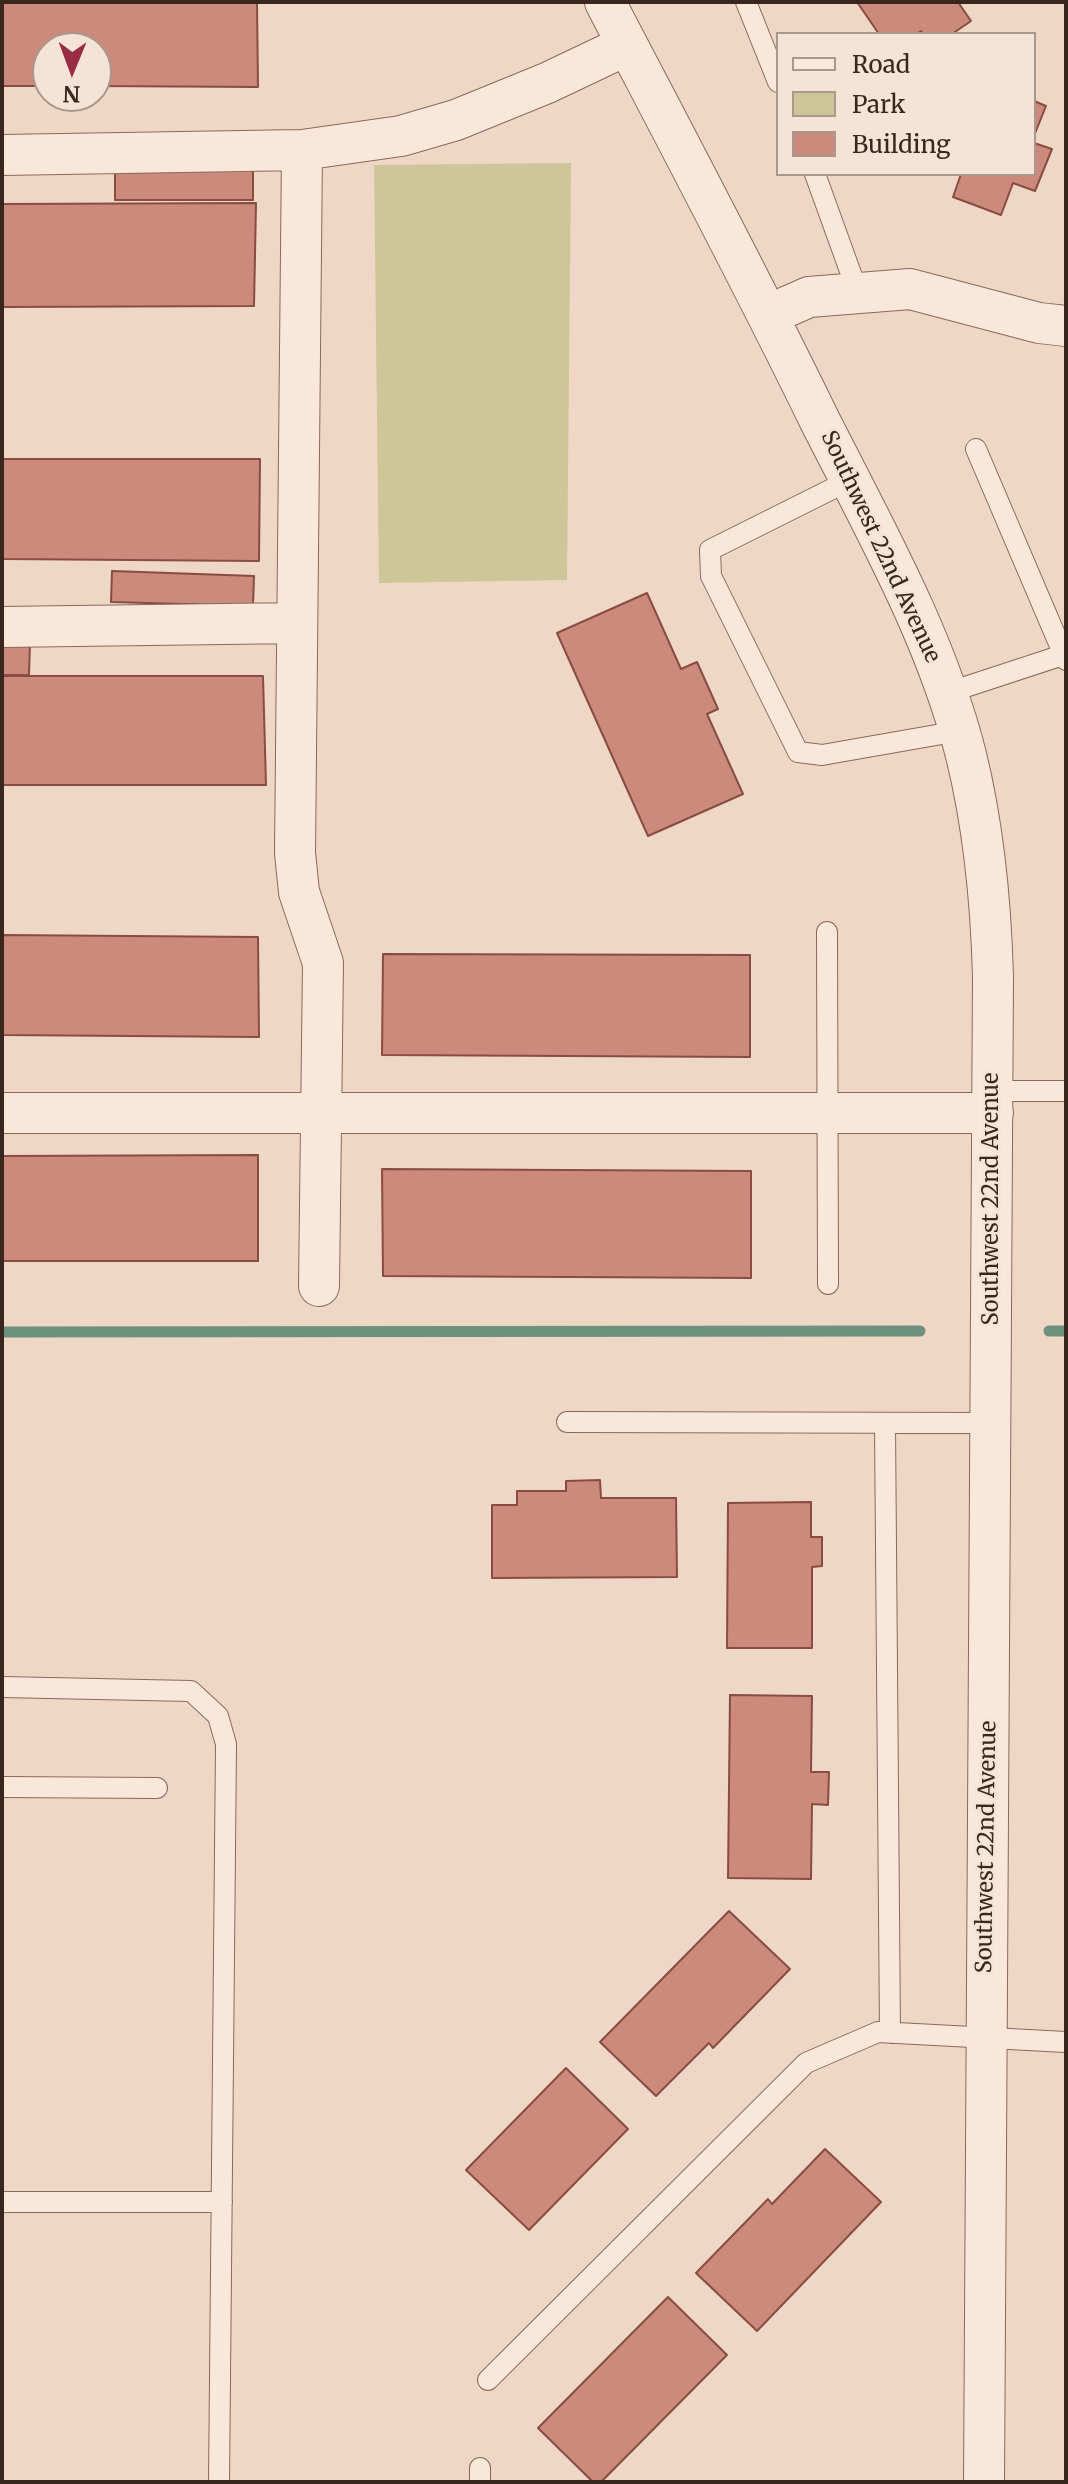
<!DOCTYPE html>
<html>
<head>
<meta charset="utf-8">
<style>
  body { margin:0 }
  #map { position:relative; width:1068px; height:2484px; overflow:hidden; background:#eed8c5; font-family:Merriweather,serif }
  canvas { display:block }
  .frame { position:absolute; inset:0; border:4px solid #39261f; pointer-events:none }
  .legend { position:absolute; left:776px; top:32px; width:260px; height:144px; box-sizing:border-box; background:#f5e4d5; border:2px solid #aa988c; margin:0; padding:10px 14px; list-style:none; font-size:24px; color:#39261f }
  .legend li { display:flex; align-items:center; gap:16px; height:40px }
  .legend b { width:40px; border:2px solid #aa988c }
  .north { position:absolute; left:32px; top:32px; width:80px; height:80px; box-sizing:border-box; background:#f5e4d5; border:2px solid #aa988c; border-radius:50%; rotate:181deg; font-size:22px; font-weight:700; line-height:32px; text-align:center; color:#39261f }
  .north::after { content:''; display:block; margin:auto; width:28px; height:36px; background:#982c46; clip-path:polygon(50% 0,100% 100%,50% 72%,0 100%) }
</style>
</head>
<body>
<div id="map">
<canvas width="1068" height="2484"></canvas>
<div class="frame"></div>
<ul class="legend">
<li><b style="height:10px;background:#f9e8d9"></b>Road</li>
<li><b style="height:22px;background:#ccc699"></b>Park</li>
<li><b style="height:22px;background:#cc8a7c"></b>Building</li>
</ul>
<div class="north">N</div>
</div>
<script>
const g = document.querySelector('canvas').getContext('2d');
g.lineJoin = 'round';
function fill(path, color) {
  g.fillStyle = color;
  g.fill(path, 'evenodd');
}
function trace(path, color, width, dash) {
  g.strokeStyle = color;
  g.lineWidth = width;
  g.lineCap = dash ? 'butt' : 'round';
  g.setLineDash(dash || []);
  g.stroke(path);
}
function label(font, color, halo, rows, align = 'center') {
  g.font = font + ' Merriweather,serif';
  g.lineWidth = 6;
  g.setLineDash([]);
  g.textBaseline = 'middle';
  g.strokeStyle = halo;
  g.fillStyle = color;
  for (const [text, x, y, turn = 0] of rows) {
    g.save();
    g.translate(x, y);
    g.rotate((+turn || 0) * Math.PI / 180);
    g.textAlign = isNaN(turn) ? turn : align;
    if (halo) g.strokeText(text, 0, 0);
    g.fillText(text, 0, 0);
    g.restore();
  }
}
fill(new Path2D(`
  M571,163L567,580L379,583L374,165Z`), '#ccc699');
trace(new Path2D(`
  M1049,1331H1066
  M2,1332L920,1331`), '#6d907f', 11);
const building = new Path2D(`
  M2,2H257L258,87L96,86V48H48V86H2Z
  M857,2H958L971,21L952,34H923L921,31L916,34H879Z
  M1034,101L1046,106L1034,136Z
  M1034,143L1052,149L1035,191L1013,183L1001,215L953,197L961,174H1034Z
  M115,166H253V200H115Z
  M256,203L254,306L2,307V204Z
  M2,459H260L259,561L2,559Z
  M112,571L254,576L253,606L111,602Z
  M647,593L681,669L697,662L718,709L707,714L743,794L648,836L557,633Z
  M2,643H30L29,675H2Z
  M2,676H263L266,785H2Z
  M2,935L258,937L259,1037L2,1035Z
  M383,954L750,955V1057L382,1055Z
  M258,1155V1261H2V1156Z
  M382,1169L751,1171V1278L383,1276Z
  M600,1480L601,1498H676L677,1577L492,1578V1505H517V1491H566V1481Z
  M811,1502V1537H822V1566L812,1567V1648H727L728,1503Z
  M730,1695L812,1696L811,1772H829L828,1805L812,1804L811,1879L728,1878Z
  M729,1911L790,1969L713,2048L709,2043L656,2096L600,2042Z
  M566,2068L628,2129L529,2230L466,2170Z
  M825,2149L881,2202L757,2331L696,2273L768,2199L772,2204Z
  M668,2297L727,2355L601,2482H593L538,2428Z`);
fill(building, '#cc8a7c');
trace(building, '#884c41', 2);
const lane = new Path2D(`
  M746,2L778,82
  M815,174L858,293
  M976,449L1066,660
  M850,480L710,550L711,576L798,752L822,755L959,731
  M947,693L1066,654
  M827,932L828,1284
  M993,1091H1066
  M567,1422L991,1423
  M885,1425L890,2033
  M2,1687L191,1691L218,1716L226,1744L219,2482
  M2,1787L157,1788
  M2,2202H222
  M488,2380L806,2063L878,2032L1066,2042
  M480,2468V2482`);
const street = new Path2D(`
  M605,2C677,140 750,277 818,417C873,526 936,636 966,755C984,828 991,902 993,977L984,2482
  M302,150L295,853L299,892L323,963L319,1286
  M2,155L302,150L401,136L456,120L547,83L627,45
  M768,315L809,297L910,289L1039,323L1066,326
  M2,627L297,623
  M2,1113H993`);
trace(lane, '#89695b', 22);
trace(street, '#89695b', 42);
trace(lane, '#f9e8d9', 20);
trace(street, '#f9e8d9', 40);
label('22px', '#39261f', '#f5e4d5', [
  ["Southwest 22nd Avenue",880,547,65],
  ["Southwest 22nd Avenue",992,1199,-90],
  ["Southwest 22nd Avenue",987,1847,-89]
]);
</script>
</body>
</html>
